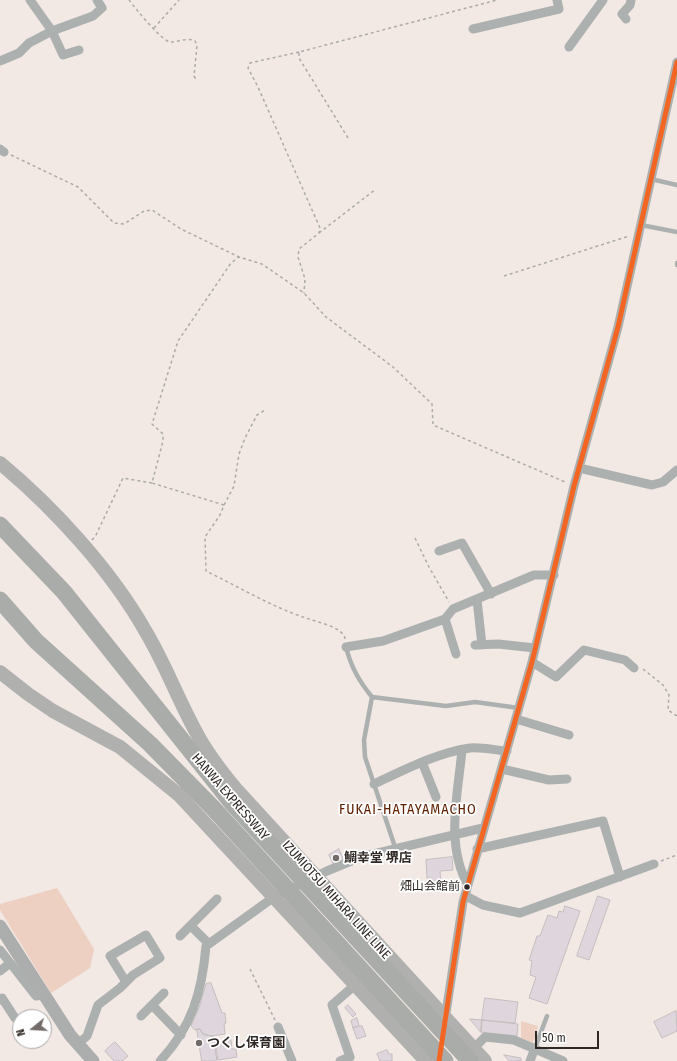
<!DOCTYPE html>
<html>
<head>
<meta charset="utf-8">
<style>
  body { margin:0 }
  #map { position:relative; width:677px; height:1061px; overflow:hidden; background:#f2e8e4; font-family:"Fira Sans Condensed",sans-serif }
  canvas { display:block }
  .north { position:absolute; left:12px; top:1009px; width:40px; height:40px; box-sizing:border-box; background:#fff; border:1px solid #aca9a8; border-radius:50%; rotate:252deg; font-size:11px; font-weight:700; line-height:16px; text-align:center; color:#2f2825 }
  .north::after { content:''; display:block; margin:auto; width:14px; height:18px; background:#736b68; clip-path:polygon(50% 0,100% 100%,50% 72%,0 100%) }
  .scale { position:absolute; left:535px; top:1031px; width:64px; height:18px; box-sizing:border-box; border:2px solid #2f2825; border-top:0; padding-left:5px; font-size:12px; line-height:14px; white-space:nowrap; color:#2f2825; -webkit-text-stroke:3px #fff; paint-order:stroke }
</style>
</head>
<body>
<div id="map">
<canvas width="677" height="1061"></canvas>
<div class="north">N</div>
<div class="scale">50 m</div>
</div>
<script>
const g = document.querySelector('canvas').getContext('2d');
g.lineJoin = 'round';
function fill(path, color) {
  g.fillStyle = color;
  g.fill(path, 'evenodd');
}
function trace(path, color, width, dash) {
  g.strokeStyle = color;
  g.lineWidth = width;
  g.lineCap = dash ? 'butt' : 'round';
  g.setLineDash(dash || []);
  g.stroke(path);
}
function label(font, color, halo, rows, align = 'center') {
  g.font = font + ' "Fira Sans Condensed","Noto Sans JP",sans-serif';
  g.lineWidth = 3.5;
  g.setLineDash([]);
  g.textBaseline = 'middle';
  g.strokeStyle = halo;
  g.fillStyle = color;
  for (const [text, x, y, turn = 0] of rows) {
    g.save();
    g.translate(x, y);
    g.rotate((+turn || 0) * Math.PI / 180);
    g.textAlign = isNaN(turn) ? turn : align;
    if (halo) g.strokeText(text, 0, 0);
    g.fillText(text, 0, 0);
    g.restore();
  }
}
fill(new Path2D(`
  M57,888L94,949L90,968L51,993L0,910V904Z
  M521,1021L538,1026L533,1043L521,1038Z`), '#edd0c2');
const building = new Path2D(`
  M339,849L344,861L333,864L329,855Z
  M452,857L453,870L440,871L441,884L432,885L431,878H427L426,860Z
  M598,896L610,900L589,960L577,956Z
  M565,906L580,911L547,1004L529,998L536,977L530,975L532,961L529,960L537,936H540L548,915L557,918L559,911L563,912Z
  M211,983L222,1013H225L226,1023H224L225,1034L211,1036L202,1033L200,1029L195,1030L191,1026L199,1008L206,984Z
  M485,998L518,1002L515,1023L482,1020Z
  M348,1005L356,1014L353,1017L345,1008Z
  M676,1011L677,1031L662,1038L654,1022Z
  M357,1018L359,1026L353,1028L351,1021Z
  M470,1019L482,1020L481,1032Z
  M482,1020L518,1024L517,1036L481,1032Z
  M362,1026L366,1036L357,1039L353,1028Z
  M197,1029H200L204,1035L213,1036L214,1039L218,1038L219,1042H214L217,1061H202Z
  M231,1040L232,1049H236L237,1057L218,1060L215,1043Z
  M115,1042L128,1056L122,1061H114L105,1051Z
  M387,1050L389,1054H392V1061H380L377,1054Z
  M504,1055L521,1058V1061H510Z`);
fill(building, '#ded6dc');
trace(building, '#c4bebf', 1);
trace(new Path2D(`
  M129,0C136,9 162,42 171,42C179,42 188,37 195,41L197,45L194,76L197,81
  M154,28L179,0
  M299,52L250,63L248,68L258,87L320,228L319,233L299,249L298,257L305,279L304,293
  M348,138L299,58V52L497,0
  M11,155L78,187L114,223L124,224L144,211L152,210L181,229L239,257
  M319,233L376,189
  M504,276L629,236
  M224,505L234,486L239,454L245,438L257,415L265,410
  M415,538L429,567L449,602
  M92,540L96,535L123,478L152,483
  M345,639C344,627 316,622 306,618C272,607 239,587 206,571L205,537L220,515L224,505L152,483L163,441V434L152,424L178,341L231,263L239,257L262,264L304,293L326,317L393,367L432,404L433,425L565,482
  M643,669L663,685L669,695L668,710L677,716
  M661,861L677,855
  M250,969L275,1020`), '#ababa8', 1.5, [3, 3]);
trace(new Path2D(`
  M651,179L677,185
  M641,225L677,232
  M677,265V263
  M346,647C351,667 359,681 372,697L364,740L365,757L395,847
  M372,697L446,706L475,702L519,708
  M535,1048L547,1016`), '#acb0ae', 4.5);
trace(new Path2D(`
  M626,19L622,14L630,5L631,0
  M473,29L559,9L557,0
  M569,47L603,0
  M79,50L63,55L52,31L93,16L102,8L97,0
  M0,61L19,53L29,43L52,31L30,0
  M0,149L4,152
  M579,468L652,485L663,482L677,470
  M439,551L462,543L491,594
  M477,600L482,645
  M445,619L456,654
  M475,645L498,644L535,648
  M346,647L383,641L445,619L453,609L534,575H554
  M532,662L556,677L584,650L625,660L634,668
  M516,719L569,735
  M462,750C458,794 445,845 468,885
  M422,762L436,797
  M502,769L549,780L567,779
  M374,784C404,770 436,753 470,748C481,747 495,750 507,751
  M477,849L603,821L620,877
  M466,896L483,905L520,913L654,864
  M191,926L209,944
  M180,936L217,899
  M0,950L36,996L44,995
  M0,971L10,963
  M0,1000L2,998L15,1018
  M152,1005L181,1035
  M141,1016L164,993
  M445,1019L463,902L532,662L574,486L618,327L677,62
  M278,1027L292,1061
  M78,1044L87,1036L98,1005L120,988L133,975L160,958L146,935L110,956L126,982
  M473,1049L485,1037L514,1040L563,1061
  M160,1061C192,1027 202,992 206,946L274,897L327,871L361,857L483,828
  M340,1061L350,1057L332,1005L355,985
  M530,1061L535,1048`), '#acb0ae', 9);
trace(new Path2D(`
  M0,926L70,1035L93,1061`), '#acaead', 13);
trace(new Path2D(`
  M0,463C54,508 111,570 146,632C165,664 178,699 196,732C207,753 221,771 236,789L485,1061
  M0,672L28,694L53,711L120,747L179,795L426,1061`), '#b0b1ae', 14);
trace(new Path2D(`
  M0,525L64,592L232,803L470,1061
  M0,600L36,641L150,744L213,808L445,1061`), '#a9aca8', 17);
trace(new Path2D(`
  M439,1061L463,902L532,662L574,486L618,327L677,62`), '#f26522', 5);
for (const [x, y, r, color] of [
  [336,858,4,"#736b68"],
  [467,887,3.5,"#2f2825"],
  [199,1043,4,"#736b68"]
]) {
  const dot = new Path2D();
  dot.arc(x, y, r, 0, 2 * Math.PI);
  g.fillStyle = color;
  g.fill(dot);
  trace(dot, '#fff', 1.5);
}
label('12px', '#2f2825', '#fff', [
  ["畑山会館前",460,887]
], 'right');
label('13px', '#2f2825', '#fff', [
  ["HANWA EXPRESSWAY",230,797,49],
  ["IZUMIOTSU MIHARA LINE LINE",336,900,48]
]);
label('bold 13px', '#2f2825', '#fff', [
  ["鯛幸堂 堺店",344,858],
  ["つくし保育園",207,1043]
], 'left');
g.letterSpacing = '1px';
label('14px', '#602102', '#fff', [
  ["FUKAI-HATAYAMACHO",408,810]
]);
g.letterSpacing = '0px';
</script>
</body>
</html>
